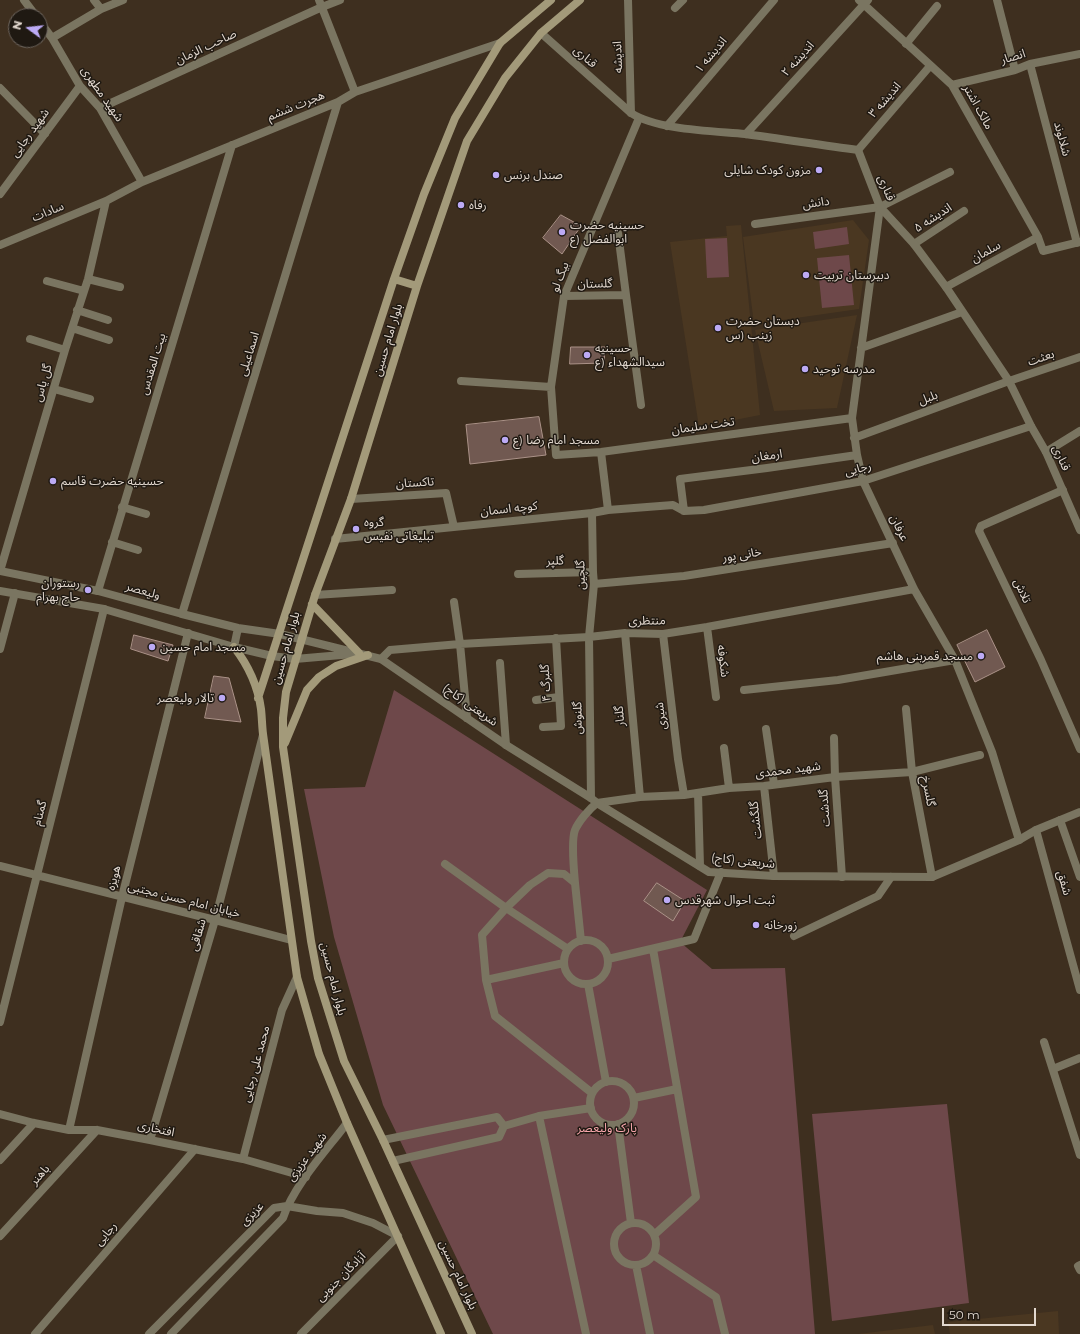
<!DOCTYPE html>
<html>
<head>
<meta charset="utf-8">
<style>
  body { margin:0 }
  #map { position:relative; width:1080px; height:1334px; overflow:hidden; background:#3e2f1f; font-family:Montserrat,sans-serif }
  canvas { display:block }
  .north { position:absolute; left:8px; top:8px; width:40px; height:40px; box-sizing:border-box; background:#1f1912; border:1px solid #6d655e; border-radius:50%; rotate:285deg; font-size:11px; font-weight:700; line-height:16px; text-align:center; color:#e2d8cf }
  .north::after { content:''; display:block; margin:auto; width:14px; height:18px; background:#bcaaf5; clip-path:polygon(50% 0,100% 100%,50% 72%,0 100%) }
  .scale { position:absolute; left:942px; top:1308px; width:94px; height:18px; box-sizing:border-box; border:2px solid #e2d8cf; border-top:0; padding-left:5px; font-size:12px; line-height:14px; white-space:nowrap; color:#e2d8cf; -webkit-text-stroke:3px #1f1912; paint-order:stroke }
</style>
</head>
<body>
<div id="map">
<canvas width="1080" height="1334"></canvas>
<div class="north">N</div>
<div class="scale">50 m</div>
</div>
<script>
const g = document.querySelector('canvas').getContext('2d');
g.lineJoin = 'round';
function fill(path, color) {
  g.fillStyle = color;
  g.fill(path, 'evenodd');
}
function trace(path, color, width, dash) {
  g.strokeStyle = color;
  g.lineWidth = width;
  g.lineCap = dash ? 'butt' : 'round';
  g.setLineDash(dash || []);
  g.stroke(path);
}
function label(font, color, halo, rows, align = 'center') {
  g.font = font + ' Montserrat,"Noto Sans Arabic",sans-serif';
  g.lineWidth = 3;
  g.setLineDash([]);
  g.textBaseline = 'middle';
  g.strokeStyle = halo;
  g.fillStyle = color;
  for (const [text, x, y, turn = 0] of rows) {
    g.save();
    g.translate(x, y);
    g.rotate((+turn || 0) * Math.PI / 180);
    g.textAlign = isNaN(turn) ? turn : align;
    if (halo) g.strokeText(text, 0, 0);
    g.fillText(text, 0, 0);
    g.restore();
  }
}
fill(new Path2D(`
  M853,220L869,240L859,309L754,324L743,237Z
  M741,225L760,415L699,427L670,242L727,236L726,226Z
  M857,315L837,408L774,411L755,330Z
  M1058,1311L1059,1334H950L948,1322Z
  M933,1325L935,1334H858Z`), '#4a3721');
fill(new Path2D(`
  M847,227L849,244L815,249L813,232Z
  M727,238L729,277L707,278L705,239Z
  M849,255L854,305L822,308L817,258Z
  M394,690L707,890L680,942L712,969L785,968L815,1334H493L383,1105L334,937L304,789L365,787Z
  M947,1104L969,1303L832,1321L812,1114Z`), '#6e484a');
const building = new Path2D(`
  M561,215L581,226L562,254L543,238Z
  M571,347H605L604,363L570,364Z
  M539,417L546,455L470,464L466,425Z
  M987,630L1005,667L975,682L957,645Z
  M134,635L173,645L168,661L131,649Z
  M214,676L229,678L241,722L205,718Z
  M657,883L685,901L673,921L644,901Z`);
fill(building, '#715951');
trace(building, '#ab9288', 1);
trace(new Path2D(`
  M445,864L506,908L568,949
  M575,883C574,872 571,840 575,830C579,821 589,809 597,803
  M794,936L878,896L891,877
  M564 962a22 22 0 1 1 44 0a22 22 0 1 1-44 0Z
  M653,949L696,1197L654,1235
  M608,959L694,939L721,872
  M564,963L486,980L482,935L506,908L530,885L548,873L564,874L575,883L581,941
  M486,980L495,1016L592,1093
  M588,984L606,1082
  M590 1103a22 22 0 1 1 44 0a22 22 0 1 1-44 0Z
  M634,1098L677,1089
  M539,1116L586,1334
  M618,1124L631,1223
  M383,1140L497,1117L504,1126L539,1116L591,1108
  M393,1161L499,1137L504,1126
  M614 1244a21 21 0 1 1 42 0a21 21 0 1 1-42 0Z
  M653,1255L716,1297L725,1334
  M636,1265L650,1334`), '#7a7561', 8);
trace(new Path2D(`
  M24,0L36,16
  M94,0L101,9
  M319,0L355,92
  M628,0L631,113
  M859,0L952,85L1038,237L1043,251L1080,242
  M997,0L1015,70
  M675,8L683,0
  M40,22L52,38L80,86L100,108L142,182
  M52,38L101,9L123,0
  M906,44L937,6
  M1030,64L1077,243
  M952,85L1015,70L1030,64L1080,54
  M0,88L45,134
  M100,108L322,7L340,0
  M639,118L564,296L551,387L556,455L601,452L852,418
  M667,126L774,0
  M746,134L868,0
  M858,150L930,66
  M0,194L80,86
  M880,207L852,418L857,455L863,481L914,589L955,660L992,752L1019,840
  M755,224L880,207L950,172
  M618,233L626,295
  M914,244L964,211
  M0,245L106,201L142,182L338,102L355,92L500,43
  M88,279L120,287
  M47,281L84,291
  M946,287L1038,237
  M564,296L626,295L641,405
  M77,310L108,320
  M72,328L109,340
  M30,339L65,350
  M861,348L962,312
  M461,381L551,387
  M54,389L90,399
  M854,438L1009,381L1080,357
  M601,452L608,510
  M1046,452L1080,431
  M1063,490L981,526L979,531L1041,660L1080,749
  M351,499L446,493L454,527
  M122,507L146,514
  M684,511L680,479L767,468L857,455
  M335,539L592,513L608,510L673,505L684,511L704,510L863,481L1031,426
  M112,542L138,550
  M0,571L65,350L88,279L106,201
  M518,574L593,572
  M594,584L684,576L893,543
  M98,591L232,145
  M315,595L392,590
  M454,602L460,644L467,718
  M182,614L338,102
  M707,627L716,697
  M625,633L640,797
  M663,634L678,759L684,795
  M0,649L15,593
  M381,659L390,650L460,644L589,637L625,633L663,634L707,627L914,589
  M500,663L506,745
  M744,690L838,680L955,660
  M536,700L559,697
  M906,709L912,772L932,877
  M543,727L561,726L556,638
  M766,729L774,784
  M834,738L835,777L842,877
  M724,748L729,788
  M764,786L774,876
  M698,793L700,866
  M591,798L589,637L594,584L593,572L592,513
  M597,803L640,797L684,795L729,788L764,786L835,777L912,772L980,755
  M1060,820L1080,877
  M1036,830L1080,990
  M0,866L215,920L291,940
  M0,1022L104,609
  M1044,1042L1080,1155
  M1053,1069L1080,1058
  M0,1114L34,1123L69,1130H97L150,1140L243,1159L306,1177
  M69,1130L122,897L188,633
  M150,1140L215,920L263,735
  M243,1159L282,1010L297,977
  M0,1160L34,1123
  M0,1236L97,1130
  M1080,1265L1078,1266L1080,1270
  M35,1334L195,1149
  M301,1334L398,1236`), '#7a7561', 8);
trace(new Path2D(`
  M541,33L631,113C657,130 714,131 745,134C783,139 820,145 858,150L880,207L914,244L946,287L1009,381L1031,426L1046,452L1080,530
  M0,571L98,591L182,614L238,628L280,634L381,659L506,745L591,798L597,803L709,872L774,876L932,877L1019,840L1036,830L1080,812
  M0,591L104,609L234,647L272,656L295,659L353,654
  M234,647L238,628
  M149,1334L274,1208L287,1206L317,1211L343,1213L373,1223L398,1236
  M171,1334L283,1218C294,1185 326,1151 347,1123`), '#7a7561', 8);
trace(new Path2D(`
  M394,279L417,286
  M312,604L359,653
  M234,647C248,665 258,687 261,709C262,718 262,726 263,734L297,977L319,1054L347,1123L441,1334
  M258,698L394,279L424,194L455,118L500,43L551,0
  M285,743L307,690L319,677L336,666L368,655
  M472,1334L383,1140L344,1061L318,978L311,941L283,747V718L286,692L315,595L351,499L417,286L467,141L505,78L541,33L580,0`), '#a39a7a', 8);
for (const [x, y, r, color] of [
  [819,170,4,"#bcaaf5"],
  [496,175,4,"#bcaaf5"],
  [461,205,4,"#bcaaf5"],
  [562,232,4,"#bcaaf5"],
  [806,275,4,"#bcaaf5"],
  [718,328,4,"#bcaaf5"],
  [587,355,4,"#bcaaf5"],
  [805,369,4,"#bcaaf5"],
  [505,440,4,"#bcaaf5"],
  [53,481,4,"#bcaaf5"],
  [356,529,4,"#bcaaf5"],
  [88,590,4,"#bcaaf5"],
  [152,647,4,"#bcaaf5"],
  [981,656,4,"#bcaaf5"],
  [222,698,4,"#bcaaf5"],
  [667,900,4,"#bcaaf5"],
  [756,925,4,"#bcaaf5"]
]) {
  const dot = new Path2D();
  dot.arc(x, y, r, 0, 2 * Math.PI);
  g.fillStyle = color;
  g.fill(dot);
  trace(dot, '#1f1912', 1.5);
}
label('12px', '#e2d8cf', '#1f1912', [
  ["صاحب الزمان",206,47,-25],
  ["اندیشه ۱",711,55,-50],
  ["قناری",585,57,41],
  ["اندیشه",618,57,-92],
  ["انصار",1013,57,-17],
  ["اندیشه ۲",798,59,-48],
  ["شهید مطهری",102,94,55],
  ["اندیشه ۳",885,100,-49],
  ["هجرت ششم",296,106,-22],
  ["مالک اشتر",978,107,61],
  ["شهید رجایی",30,133,-54],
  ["شلالوند",1062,139,75],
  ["قناری",886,188,66],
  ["دانش",816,203,-8],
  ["سادات",48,212,-22],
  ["اندیشه ۵",933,218,-33],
  ["سلمان",986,252,-29],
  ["بیگ لو",560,277,-69],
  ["گلستان",595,284,-1],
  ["بلوار امام حسین",388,340,-73],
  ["اسماعیلی",249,354,-73],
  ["بعثت",1041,358,-19],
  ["بیت المقدس",153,364,-73],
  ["گل یاس",43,383,-74],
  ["بلبل",928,398,-20],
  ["تخت سلیمان",703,426,-8],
  ["ارمغان",767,456,-8],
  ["قناری",1061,458,65],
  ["رجایی",858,469,-14],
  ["تاکستان",415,483,-4],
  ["کوچه اسمان",509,509,-6],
  ["عرفان",899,528,64],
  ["خانی پور",742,555,-9],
  ["گلپر",555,561,-1],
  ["گلچین",581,575,-91],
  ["ولیعصر",143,591,16],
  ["تلاش",1022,591,65],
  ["منتظری",647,621,-1],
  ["بلوار امام حسین",286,648,-74],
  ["شکوفه",723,661,83],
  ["گلبرگ ۴",546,683,-93],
  ["شریعتی (کاج)",470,705,35],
  ["گلنار",620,716,-95],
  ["شیری",661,716,-97],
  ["گلنوش",578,718,-91],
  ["شهید محمدی",788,770,-7],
  ["گلسرخ",928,791,79],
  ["گلدشت",825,808,-94],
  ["گمنام",40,813,-76],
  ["گلگشت",756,820,-96],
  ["شریعتی (کاج)",743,861,6],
  ["هویزه",114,878,-76],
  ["شفق",1064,883,74],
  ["خیابان امام حسن مجتبی",184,900,14],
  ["شقاقی",198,935,-74],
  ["بلوار امام حسین",333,979,76],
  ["محمد علی رجایی",256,1064,-75],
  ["افتخاری",156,1129,12],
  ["شهید عزیزی",307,1157,-53],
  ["باهنر",40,1175,-48],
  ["عزیزی",252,1214,-45],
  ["رجایی",106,1234,-49],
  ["بلوار امام حسین",458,1275,65],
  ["آزادگان جنوبی",341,1277,-45]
]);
label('12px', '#e2d8cf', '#1f1912', [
  ["مزون کودک شایلی",811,170,"right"],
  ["صندل برنس",504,175],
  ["رفاه",469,205],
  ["حسینیه حضرت",570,225],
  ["ابوالفضل (ع",570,239],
  ["دبیرستان تربیت",814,275],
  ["دبستان حضرت",726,321],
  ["زینب (س",726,335],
  ["حسینیه",595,348],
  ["سیدالشهداء (ع",595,362],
  ["مدرسه توحید",813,369],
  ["مسجد امام رضا (ع",513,440],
  ["حسینیه حضرت قاسم",61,481],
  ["گروه",364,522],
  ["تبلیغاتی نفیس",364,536],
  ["رستوران",80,583,"right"],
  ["حاج بهرام",80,597,"right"],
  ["مسجد امام حسین",160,647],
  ["مسجد قمربنی هاشم",973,656,"right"],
  ["تالار ولیعصر",214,698,"right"],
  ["ثبت احوال شهرقدس",675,900],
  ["زورخانه",764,925]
], 'left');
label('12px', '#faa8ae', '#1f1912', [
  ["پارک ولیعصر",607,1128]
]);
</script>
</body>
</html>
